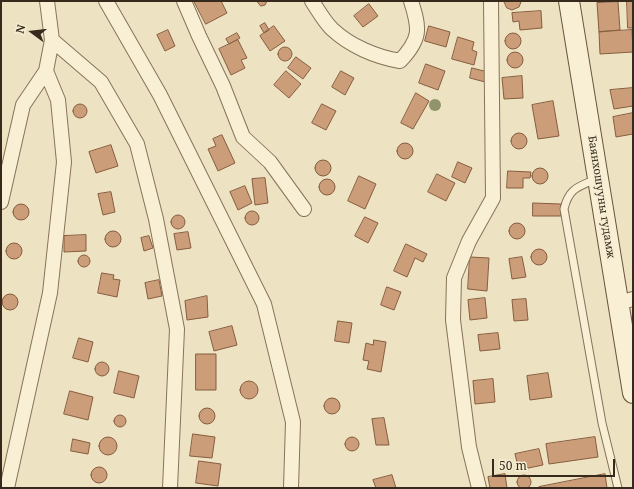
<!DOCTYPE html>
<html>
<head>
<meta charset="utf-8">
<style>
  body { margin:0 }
  #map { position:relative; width:634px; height:489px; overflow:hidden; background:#ede2c2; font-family:"Noto Serif",serif }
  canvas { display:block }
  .frame { position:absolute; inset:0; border:2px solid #372a1d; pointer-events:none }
  .north { position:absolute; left:12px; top:12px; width:40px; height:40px; -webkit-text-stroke:3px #f5ecd1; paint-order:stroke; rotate:285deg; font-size:11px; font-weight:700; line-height:16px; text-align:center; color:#372a1d }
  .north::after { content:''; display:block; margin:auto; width:14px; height:18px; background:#372a1d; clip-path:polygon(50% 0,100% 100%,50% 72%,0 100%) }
  .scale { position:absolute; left:492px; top:459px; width:123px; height:18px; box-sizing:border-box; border:2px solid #372a1d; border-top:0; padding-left:5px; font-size:12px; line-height:14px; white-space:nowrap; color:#372a1d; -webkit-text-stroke:3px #f5ecd1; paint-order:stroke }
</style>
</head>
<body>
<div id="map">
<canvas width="634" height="489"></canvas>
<div class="frame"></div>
<div class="north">N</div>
<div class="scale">50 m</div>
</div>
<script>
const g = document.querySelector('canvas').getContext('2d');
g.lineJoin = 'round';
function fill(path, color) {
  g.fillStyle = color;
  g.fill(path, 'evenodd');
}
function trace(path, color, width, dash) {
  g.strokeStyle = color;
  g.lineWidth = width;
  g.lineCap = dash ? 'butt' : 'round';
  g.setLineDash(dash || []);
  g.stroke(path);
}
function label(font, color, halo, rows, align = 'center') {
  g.font = font + ' "Noto Serif",serif';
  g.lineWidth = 3.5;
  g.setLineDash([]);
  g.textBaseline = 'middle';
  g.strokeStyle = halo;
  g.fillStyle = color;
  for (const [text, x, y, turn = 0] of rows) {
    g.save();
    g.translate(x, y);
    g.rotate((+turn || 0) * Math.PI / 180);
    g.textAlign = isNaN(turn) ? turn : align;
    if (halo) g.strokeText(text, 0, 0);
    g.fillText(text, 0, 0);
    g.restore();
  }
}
const building = new Path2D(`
  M194,1H221L227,13L206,24Z
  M257,1H267L265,5L261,6Z
  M504,1H521V2L519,7L512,10L507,8Z
  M627,1H633V28H628Z
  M618,2L620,30L599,32L597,3Z
  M369,4L378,16L363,27L354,16Z
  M541,11L542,28L520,30L519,21L513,22L512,13Z
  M265,23L269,30L264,33L260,26Z
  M274,26L285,41L270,51L260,36Z
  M429,26L450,32L446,47L425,41Z
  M168,30L175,46L165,51L157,35Z
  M632,30L633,52L600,54L599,32Z
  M237,33L240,38L229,44L226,39Z
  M505 41a8 8 0 1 1 16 0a8 8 0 1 1-16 0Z
  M458,37L474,42L472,50L477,52L474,65L452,59Z
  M238,40L247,58L241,60L245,68L231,75L219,49Z
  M278 54a7 7 0 1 1 14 0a7 7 0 1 1-14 0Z
  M507 60a8 8 0 1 1 16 0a8 8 0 1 1-16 0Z
  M296,57L311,68L303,79L288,68Z
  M426,64L445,71L438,90L419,83Z
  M472,68L488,72L485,82L470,78Z
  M286,71L301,84L289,98L274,85Z
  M341,71L354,78L345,95L332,87Z
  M522,76L523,98L504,99L502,78Z
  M633,88V106L614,109L610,90Z
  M416,93L429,101L413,129L401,123Z
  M553,101L559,136L538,139L532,105Z
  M322,104L336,111L326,130L312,123Z
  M73 111a7 7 0 1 1 14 0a7 7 0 1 1-14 0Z
  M633,113V134L616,137L613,117Z
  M511 141a8 8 0 1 1 16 0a8 8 0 1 1-16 0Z
  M222,135L235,163L218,171L208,149L216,146L213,139Z
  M397 151a8 8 0 1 1 16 0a8 8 0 1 1-16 0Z
  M111,145L118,166L96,173L89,152Z
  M315 168a8 8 0 1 1 16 0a8 8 0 1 1-16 0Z
  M458,162L472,168L465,183L452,177Z
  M532 176a8 8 0 1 1 16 0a8 8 0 1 1-16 0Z
  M508,171L531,172L530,178H523V188H507Z
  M437,174L455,183L446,201L428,192Z
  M359,176L376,184L365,209L348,201Z
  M265,178L268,203L255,205L252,179Z
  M319 187a8 8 0 1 1 16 0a8 8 0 1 1-16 0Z
  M245,186L252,203L238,210L230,192Z
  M111,192L115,212L103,215L98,194Z
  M533,203L561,204V216H533Z
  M13 212a8 8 0 1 1 16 0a8 8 0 1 1-16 0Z
  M245 218a7 7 0 1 1 14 0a7 7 0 1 1-14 0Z
  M171 222a7 7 0 1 1 14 0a7 7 0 1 1-14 0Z
  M365,217L378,223L368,243L355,236Z
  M509 231a8 8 0 1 1 16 0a8 8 0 1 1-16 0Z
  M105 239a8 8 0 1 1 16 0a8 8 0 1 1-16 0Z
  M188,232L191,248L177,250L174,234Z
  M86,235V251L64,252V236Z
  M149,236L153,248L144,251L141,238Z
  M6 251a8 8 0 1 1 16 0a8 8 0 1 1-16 0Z
  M406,244L427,254L423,262L415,258L407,277L394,271Z
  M531 257a8 8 0 1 1 16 0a8 8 0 1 1-16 0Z
  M78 261a6 6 0 1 1 12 0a6 6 0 1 1-12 0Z
  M470,257L489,258L487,291L468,289Z
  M522,257L526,277L512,279L509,259Z
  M102,273L114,275L113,279L120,280L117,297L98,293Z
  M159,280L162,296L148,299L145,283Z
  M387,287L401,292L394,310L381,305Z
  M2 302a8 8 0 1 1 16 0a8 8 0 1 1-16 0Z
  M207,296L208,317L187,320L185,301Z
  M485,298L487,318L470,320L468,300Z
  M526,299L528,320L514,321L512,300Z
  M338,321L352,323L349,343L335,341Z
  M232,326L237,345L214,351L209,332Z
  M498,333L500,349L480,351L478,335Z
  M79,338L93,342L88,362L73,358Z
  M374,340L386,342L381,372L367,369L369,361L363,360L366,343L373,345Z
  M196,354H216V390H196Z
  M95 369a7 7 0 1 1 14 0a7 7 0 1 1-14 0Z
  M119,371L139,376L134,398L114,393Z
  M548,373L552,397L530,400L527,376Z
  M493,379L495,402L475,404L473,381Z
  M240 390a9 9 0 1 1 18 0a9 9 0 1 1-18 0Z
  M70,391L93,397L88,420L64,414Z
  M324 406a8 8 0 1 1 16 0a8 8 0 1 1-16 0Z
  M199 416a8 8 0 1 1 16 0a8 8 0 1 1-16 0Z
  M114 421a6 6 0 1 1 12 0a6 6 0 1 1-12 0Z
  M384,418L389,445H376L372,419Z
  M193,434L215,437L212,458L190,456Z
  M595,437L598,457L549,464L546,444Z
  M345 444a7 7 0 1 1 14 0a7 7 0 1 1-14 0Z
  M99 446a9 9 0 1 1 18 0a9 9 0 1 1-18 0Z
  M73,439L90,443L88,454L71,451Z
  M539,449L543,465L519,470L515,454Z
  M199,461L221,464L218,486L196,483Z
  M91 475a8 8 0 1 1 16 0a8 8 0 1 1-16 0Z
  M505,474L507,488H490L488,477Z
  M605,474L607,488H539V487Z
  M517 482a7 7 0 1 1 14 0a7 7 0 1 1-14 0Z
  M392,475L396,488H376L373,480Z`);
fill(building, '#cb9d78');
trace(building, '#865d3f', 1);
const service = new Path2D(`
  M596,179C578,187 569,188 564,209L602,423L618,488`);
const minor = new Path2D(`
  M47,1L52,40L101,82L137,144L156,219L177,329L170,488
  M106,1L160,95L264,304L293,422L291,488
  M184,1L199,36L223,86L243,137L270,162L304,209
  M312,1C318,10 324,21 332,29C350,46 376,57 400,61C421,39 420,29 411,1
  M1,202L23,105L46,71
  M618,303L633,299
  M7,488L50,293L64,162L58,100L46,71L52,40
  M479,488L469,447L453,320L454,278L469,241L493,198L491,1`);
const secondary = new Path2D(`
  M569,1L633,393`);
trace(service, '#877359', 9);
trace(minor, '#877359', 16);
trace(secondary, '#69543c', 22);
trace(service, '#f8efd5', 7);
trace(minor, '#f8efd5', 14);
trace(secondary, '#f8efd5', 20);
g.fillStyle = '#91936b';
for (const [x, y] of [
  [435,105]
]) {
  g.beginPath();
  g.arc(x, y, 6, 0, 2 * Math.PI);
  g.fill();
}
label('11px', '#372a1d', '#f5ecd1', [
  ["Баянхошууны гудамж",601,197,81]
]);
</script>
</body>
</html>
